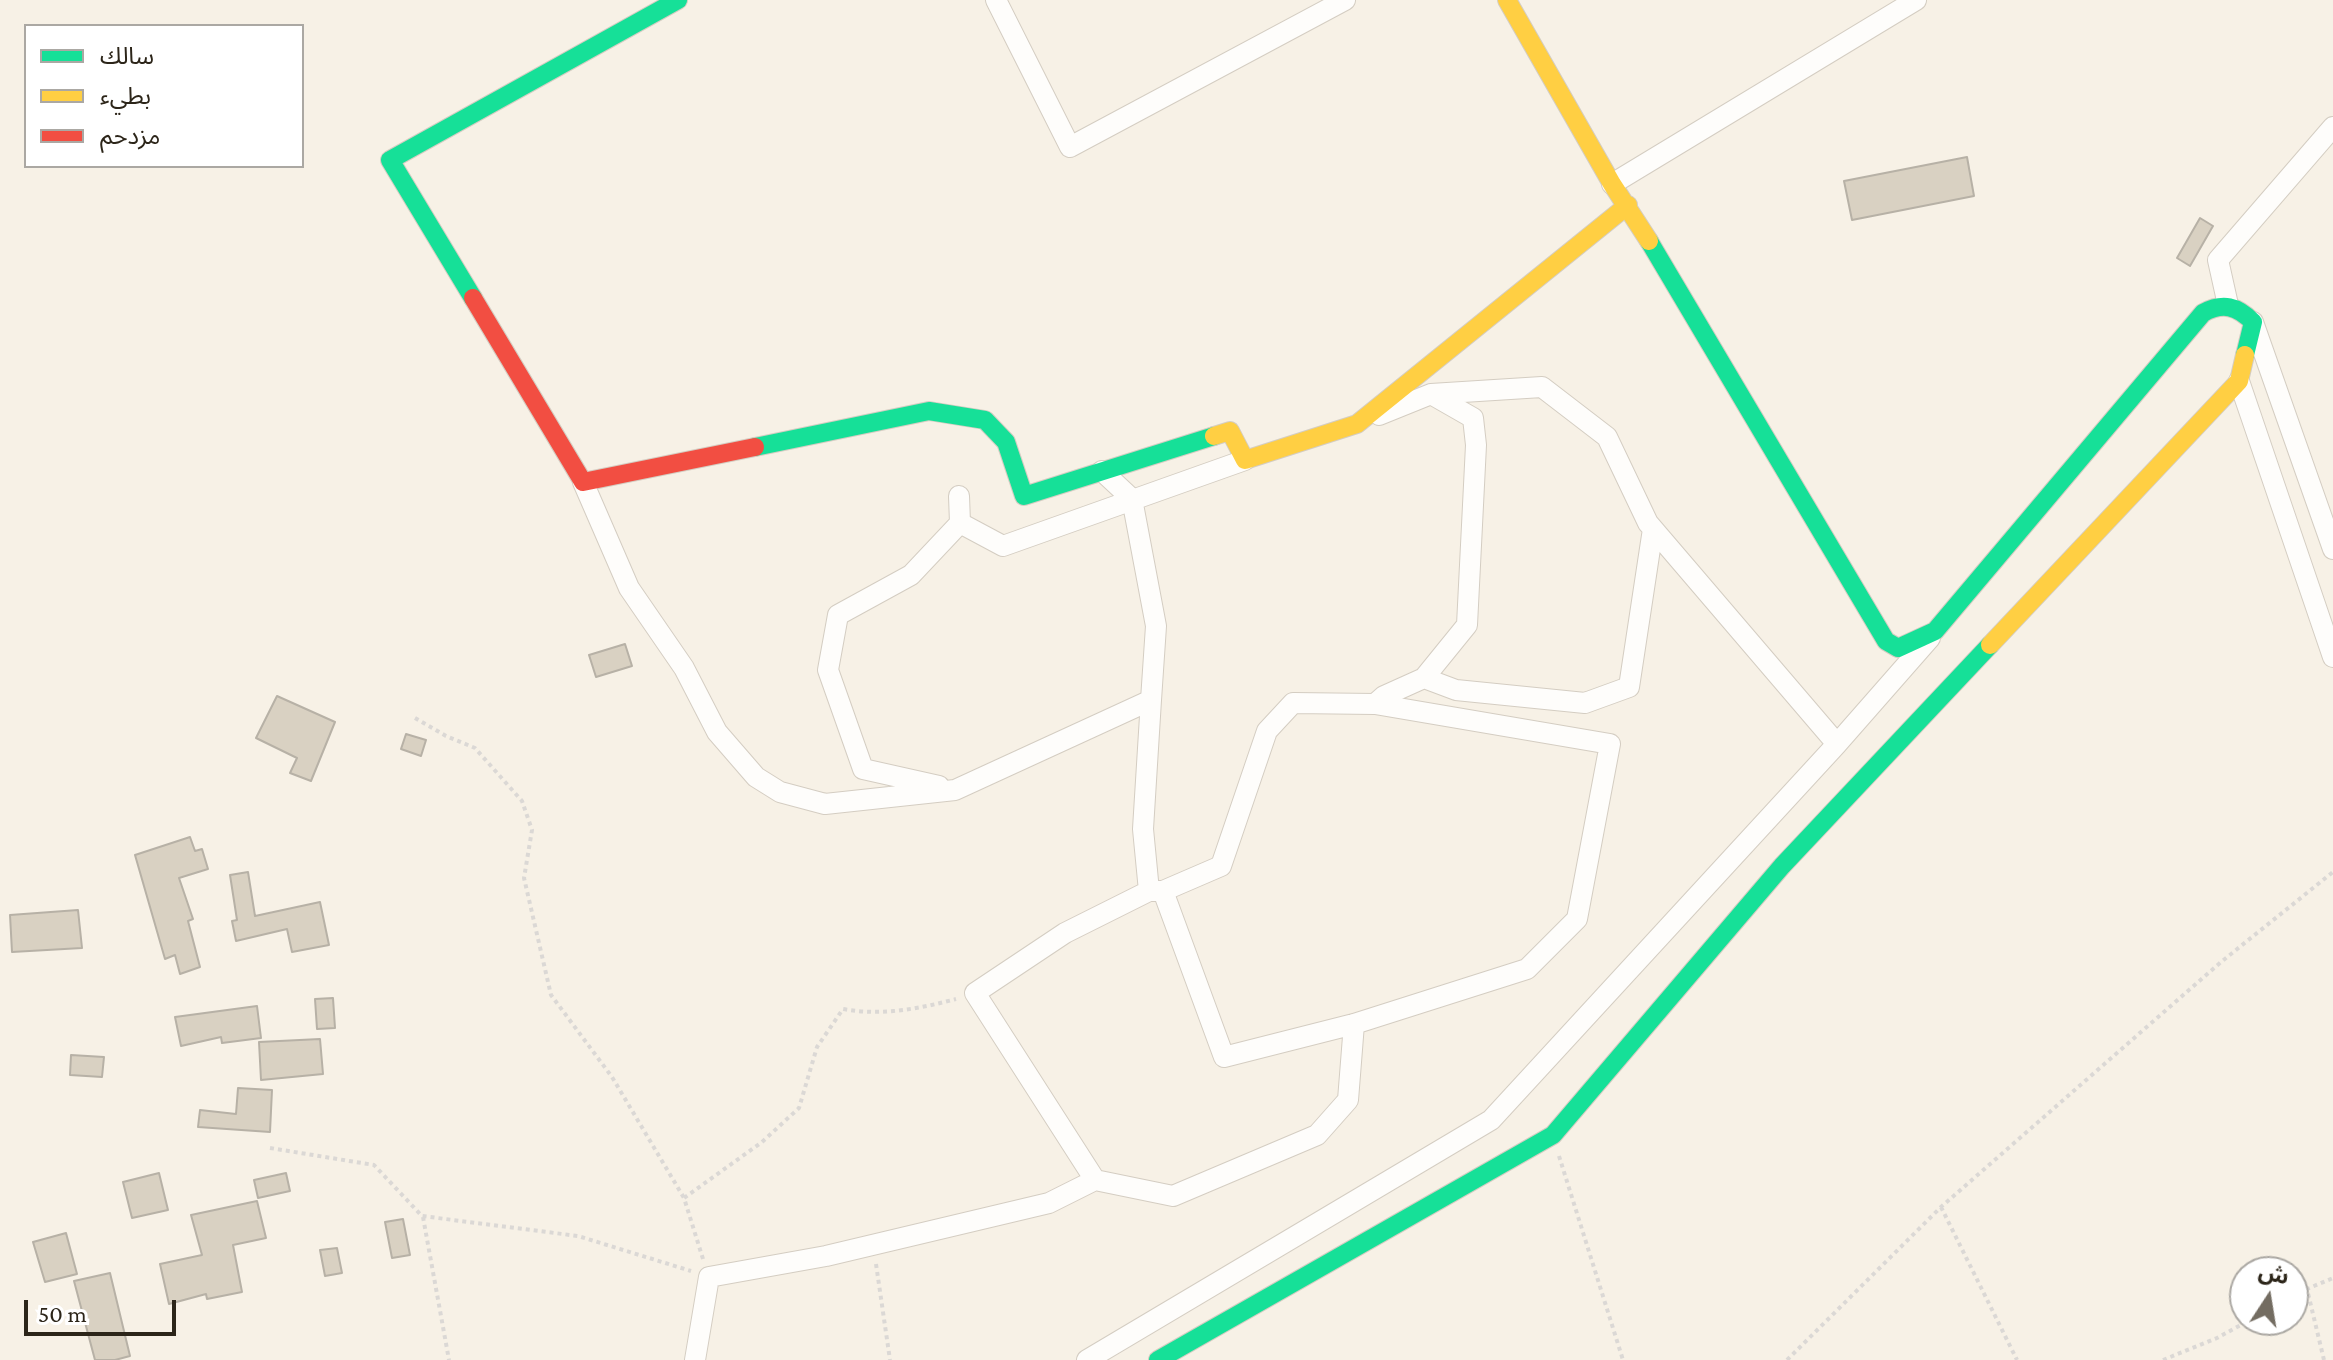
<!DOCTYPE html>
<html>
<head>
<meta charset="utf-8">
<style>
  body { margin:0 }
  #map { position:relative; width:2333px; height:1360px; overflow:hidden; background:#f7f1e6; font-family:"Crimson Pro","Noto Sans Arabic",serif }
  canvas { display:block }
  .legend { position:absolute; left:24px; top:24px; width:280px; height:144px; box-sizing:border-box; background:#fff; border:2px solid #aba8a3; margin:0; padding:10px 14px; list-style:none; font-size:24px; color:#2c2519 }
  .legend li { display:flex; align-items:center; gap:16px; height:40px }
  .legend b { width:40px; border:2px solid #aba8a3 }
  .north { position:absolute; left:2229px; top:1256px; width:80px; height:80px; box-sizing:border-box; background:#fff; border:2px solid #aba8a3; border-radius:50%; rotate:12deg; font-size:22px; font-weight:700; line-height:32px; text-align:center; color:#2c2519 }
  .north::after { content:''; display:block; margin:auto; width:28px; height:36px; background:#736c61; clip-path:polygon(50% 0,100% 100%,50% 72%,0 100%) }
  .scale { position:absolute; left:24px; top:1300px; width:152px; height:36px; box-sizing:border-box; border:4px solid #2c2519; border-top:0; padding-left:10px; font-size:24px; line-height:28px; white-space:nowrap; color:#2c2519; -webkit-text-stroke:6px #fff; paint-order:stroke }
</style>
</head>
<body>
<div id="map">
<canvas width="2333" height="1360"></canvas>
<ul class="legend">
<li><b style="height:10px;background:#16e098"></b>سالك</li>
<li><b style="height:10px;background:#ffcf43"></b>بطيء</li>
<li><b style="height:10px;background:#f24e42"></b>مزدحم</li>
</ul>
<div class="north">ش</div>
<div class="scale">50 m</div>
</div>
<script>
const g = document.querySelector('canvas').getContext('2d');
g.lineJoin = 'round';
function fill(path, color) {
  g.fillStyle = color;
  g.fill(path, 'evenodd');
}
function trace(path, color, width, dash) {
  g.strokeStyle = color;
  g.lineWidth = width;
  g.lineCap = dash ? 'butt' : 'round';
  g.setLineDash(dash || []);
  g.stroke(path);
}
const building = new Path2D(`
  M1967,157L1974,196L1852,220L1844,181Z
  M2200,218L2213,226L2190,266L2177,258Z
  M625,644L632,666L596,677L589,655Z
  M277,696L335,722L311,781L290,773L297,758L256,738Z
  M406,734L426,740L421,756L401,749Z
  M190,837L195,851L202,849L208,869L179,878L193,919L188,921L200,967L180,974L175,955L165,959L135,855Z
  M248,872L255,916L320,902L329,945L292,952L287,929L236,941L232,921L237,920L230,875Z
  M78,910L82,948L12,952L10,915Z
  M333,998L335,1028L317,1029L315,999Z
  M257,1006L261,1038L222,1043L221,1037L181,1046L175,1017Z
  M320,1039L323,1074L261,1080L259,1042Z
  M71,1055L104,1057L102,1077L70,1075Z
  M238,1088L272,1090L270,1132L198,1127L200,1110L236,1114Z
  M159,1173L168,1210L132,1218L123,1182Z
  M286,1173L290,1191L258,1198L254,1180Z
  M257,1201L266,1238L233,1245L242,1292L207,1299L206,1294L169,1304L160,1264L202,1255L191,1215Z
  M403,1219L410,1255L392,1258L385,1222Z
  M66,1233L77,1274L45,1282L33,1242Z
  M337,1248L342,1273L325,1276L320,1250Z
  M110,1273L130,1356L115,1360H95L74,1281Z`);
fill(building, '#d9d1c2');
trace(building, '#b7b1a6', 2);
const street = new Path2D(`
  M996,0L1070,147L1345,0
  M1612,184L1916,0
  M2228,305L2218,260L2333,127
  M2253,322L2333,549
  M2239,381L2333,657
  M1379,415L1431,394L1542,387L1607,437L1648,523L1837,744
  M583,482L629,588L684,668L717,732L756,777L780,792L825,804L955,790L1151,700L1156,626L1132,499L1102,471
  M959,496L960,523L1003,546L1245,460
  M1424,678L1467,625L1476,445L1473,418L1431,394
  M1151,700L1143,829L1149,891H1163L1221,866L1267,731L1293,703L1375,704L1384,696L1424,678L1456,690L1585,703L1629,687L1653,529
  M939,786L863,769L828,670L838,615L911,575L960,523
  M1149,891L1065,933L975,993L1095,1180L1173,1196L1317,1135L1348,1100L1354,1024
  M1163,891L1224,1057L1354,1024L1527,969L1577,919L1610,744L1375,704
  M695,1360L709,1277L826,1256L1049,1203L1095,1180
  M1087,1360L1491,1120L1837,744L1930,638`);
const fast = new Path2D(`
  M1649,241L1886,641L1898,648L1935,631L2203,313C2223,302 2237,306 2253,322L2245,355
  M473,298L390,160L678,0
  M755,447L929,411L985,420L1006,442L1024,496L1214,436
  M1158,1360L1553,1135L1782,866L1990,645`);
const slow = new Path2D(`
  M1507,0L1612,184L1649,241
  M1214,436L1230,431L1245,460L1357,424L1628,205
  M1990,645L2239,381L2245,355`);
const jam = new Path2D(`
  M473,298L583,482L755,447`);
trace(street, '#d4cdc2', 22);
trace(fast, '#d4cdc2', 20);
trace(slow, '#d4cdc2', 20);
trace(jam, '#d4cdc2', 20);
trace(new Path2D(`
  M415,718L446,736L475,748L522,801L532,830L524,878L551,995L612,1077L684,1198
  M270,1148L374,1165L422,1216L578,1236L691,1271
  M1559,1156L1623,1360
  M1941,1207L2017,1360
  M423,1217L449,1360
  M703,1259L684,1198L762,1142L799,1108L817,1047L843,1009C882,1016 918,1009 956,999
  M876,1264L890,1360
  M2293,1297L2307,1289
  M1787,1360L1941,1207L2221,962L2333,872
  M2163,1360L2217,1338L2250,1320
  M2324,1360L2307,1289L2333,1278`), '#dbd8d5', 4, [4, 4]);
trace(street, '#fefdfb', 20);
trace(fast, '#16e098', 18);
trace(slow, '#ffcf43', 18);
trace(jam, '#f24e42', 18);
</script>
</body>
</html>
